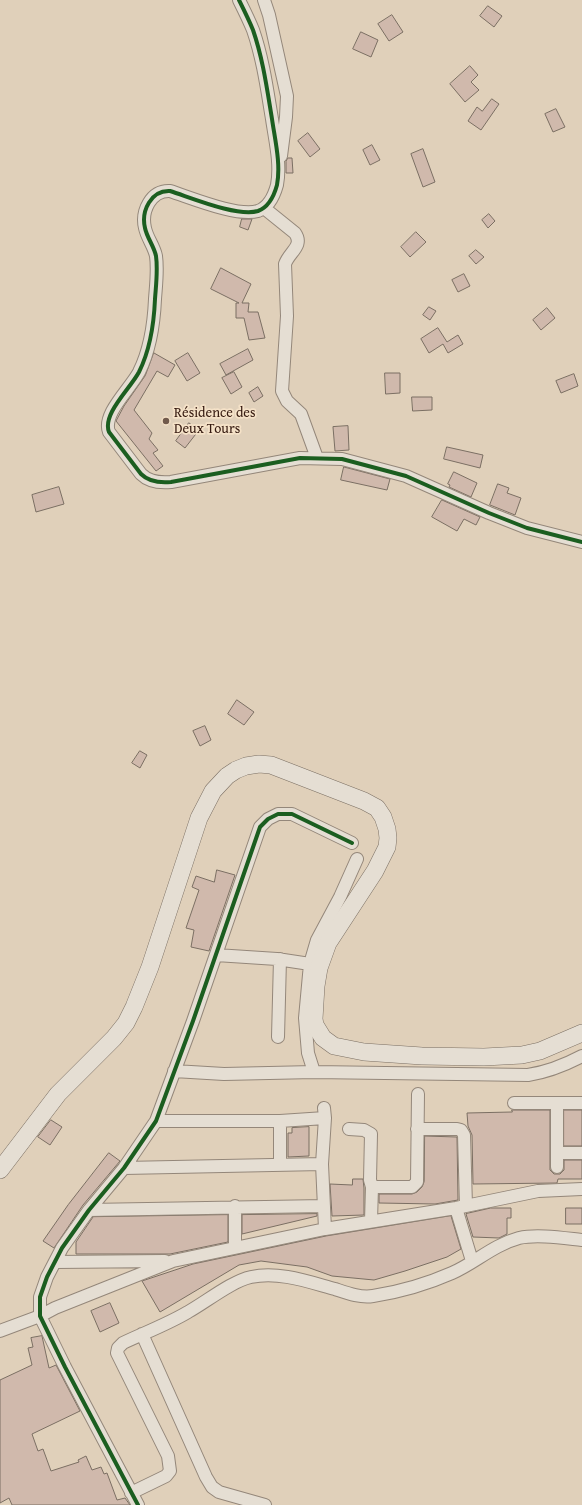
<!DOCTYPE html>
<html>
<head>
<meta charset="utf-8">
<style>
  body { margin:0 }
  canvas { display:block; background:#e0d0ba }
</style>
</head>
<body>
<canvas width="582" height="1505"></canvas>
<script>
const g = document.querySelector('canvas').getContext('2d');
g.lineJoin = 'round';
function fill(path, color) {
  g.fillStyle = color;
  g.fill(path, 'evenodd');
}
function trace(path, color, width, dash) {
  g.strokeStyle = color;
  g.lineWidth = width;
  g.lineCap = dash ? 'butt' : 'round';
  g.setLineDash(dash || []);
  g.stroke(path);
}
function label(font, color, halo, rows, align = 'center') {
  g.font = font + ' "Gentium Book Plus",serif';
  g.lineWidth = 3.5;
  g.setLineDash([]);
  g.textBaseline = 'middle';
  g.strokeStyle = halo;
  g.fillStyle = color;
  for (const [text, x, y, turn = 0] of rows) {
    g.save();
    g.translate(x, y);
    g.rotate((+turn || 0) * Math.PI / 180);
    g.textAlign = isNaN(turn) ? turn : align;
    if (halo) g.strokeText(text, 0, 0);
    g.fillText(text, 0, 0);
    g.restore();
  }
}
const building = new Path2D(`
  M488,6L502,16L494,27L480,16Z
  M392,15L403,32L389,41L378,24Z
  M361,32L378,40L371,57L353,49Z
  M470,66L478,75L471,82L479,90L465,102L450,84Z
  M492,99L499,104L481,130L468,121L477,107L482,111Z
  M556,109L565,127L553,132L545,114Z
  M308,133L320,149L310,157L298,141Z
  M372,145L380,160L370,165L363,150Z
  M423,149L435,182L423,187L411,154Z
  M288,158H292L293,173H286V162Z
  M489,214L495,221L488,228L482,220Z
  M242,219H252L248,230L240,227Z
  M416,232L426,242L410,257L401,247Z
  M476,250L484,257L476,264L469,256Z
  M221,268L251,284L242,303H249L248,312H258L265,338L249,340L244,318H236V303H239L211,289Z
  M464,274L470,286L458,292L452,280Z
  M429,307L436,311L430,320L423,315Z
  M547,308L555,318L541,330L533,320Z
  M438,328L447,342L458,335L463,344L448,353L443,344L429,353L421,339Z
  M248,349L253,360L226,375L220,364Z
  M154,353L175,365L168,377L157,371L134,410L152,433L149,439L158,450L153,453L163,466L156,471L116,421L124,406L145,376Z
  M188,353L200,373L187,381L175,361Z
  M234,372L242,387L231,394L222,378Z
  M385,373H400V393L386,394Z
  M574,374L578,386L561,393L556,381Z
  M258,387L263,396L254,402L249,393Z
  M412,397H432V410L413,411Z
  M189,423L199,430L185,448L176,441Z
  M348,426L349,450L335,451L333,427Z
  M447,447L483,455L480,468L444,459Z
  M344,467L390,479L387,490L341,480Z
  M454,472L477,483L471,497L449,487L450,485L448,484Z
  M498,484L509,488L507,493L521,498L515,515L490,505Z
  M59,487L64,504L36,512L32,495Z
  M442,500L480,517L476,525L464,519L457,531L432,517Z
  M237,700L254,712L244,725L228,714Z
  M205,726L211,740L200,746L193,731Z
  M140,751L147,755L140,768L132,763Z
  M217,870L235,875L209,951L191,947L194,930L186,928L199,890L192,887L196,876L214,882Z
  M512,1110H550V1170L554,1174H560L564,1170V1160H582V1179H558L557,1183L473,1184L472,1135L468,1126L467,1113L512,1112Z
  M564,1110H582V1146H564Z
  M51,1120L62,1127L50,1145L38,1137Z
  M309,1127V1156L288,1157V1133H292V1128Z
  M425,1136L457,1137L458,1200L435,1204L379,1203V1194H412L417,1192L422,1187L424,1182Z
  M109,1153L120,1161L83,1205L54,1248L43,1241L68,1205Z
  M353,1179H363L364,1188V1215L332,1216L330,1184L352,1185Z
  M491,1208H511V1218H507V1234L499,1238L473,1237L466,1214Z
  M566,1208H582V1224H566Z
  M317,1214V1216L242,1234V1215Z
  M228,1215V1242L170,1254H76V1242L93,1217Z
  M451,1216L461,1249L447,1257L405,1271L374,1280L332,1276L307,1267L261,1261L239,1265L160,1312L142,1281L193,1264L326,1236Z
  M110,1303L119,1323L100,1332L91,1311Z
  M42,1336L49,1368L56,1365L80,1411L32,1434L38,1451L43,1449L51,1471L79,1462L78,1460L86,1456L92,1470L101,1467L104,1474L107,1473L117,1500L125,1498L130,1505H12L9,1498L0,1503V1380L32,1365L28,1348L33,1347L31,1338Z`);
fill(building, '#d0b9ac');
trace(building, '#7b6f63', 1);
const minor = new Path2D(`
  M239,0C244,10 249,20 253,30C263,59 267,89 272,119C275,140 281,164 277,185C274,196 269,207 258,211C237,217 192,198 170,191C151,190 141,211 145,228C147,238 154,246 156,256C158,270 156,285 155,299C154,323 150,350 139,372C130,389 102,414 109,432L141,474C149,482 160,483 171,482L300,458L342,459L406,476L489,513L527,528L582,542
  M264,0L269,15L287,96L286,117L281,156
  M264,208L295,233C304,246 289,252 285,264L287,316L282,391L287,401L301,414L317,458
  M216,955L277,959L310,964
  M278,1037L280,959
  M174,1071L224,1074L314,1072L528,1075C547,1072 565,1065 582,1056
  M314,1072L308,1053L305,1018L310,964L317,940L340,897L357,859
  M514,1103H582
  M324,1108L325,1118L322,1164L325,1229
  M156,1121H280L325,1118
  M349,1129L364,1130L371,1134L370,1180L372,1187H412L417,1182L418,1094
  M417,1129H457L461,1130L464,1135L466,1206
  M557,1153H582
  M280,1165V1121
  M557,1167V1103
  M124,1168L322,1164
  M456,1208L472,1261
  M89,1210L324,1206
  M371,1221L372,1187
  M235,1247V1206
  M55,1262L165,1261
  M0,1331L40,1316L55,1308L173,1261L325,1229L456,1208L538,1191L582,1189
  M142,1334L206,1477L212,1487L219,1492L265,1505
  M131,1493L166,1476L170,1471L168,1456L117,1353L118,1348L123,1343C144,1333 168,1324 188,1312C206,1302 232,1281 251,1277C279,1271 309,1282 335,1289C347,1293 360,1298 373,1296C399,1292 427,1284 452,1273C475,1263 493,1245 519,1238C537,1234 563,1238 582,1240
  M138,1505L65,1367L40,1316V1297L47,1277L62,1248L89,1210L124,1168L156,1121L193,1021L260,827L268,819L278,814H292L352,843`);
const secondary = new Path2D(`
  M0,1170L58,1094L114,1038L126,1023L134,1007L150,967L199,818L213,791L227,776L236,770L246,766L259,764L271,765L364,801L377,808L383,817L387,829L388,838L387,847L375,871L328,943L319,968L316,986L314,1019L315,1025L323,1038L334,1046L364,1052L422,1056L484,1057L522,1055L540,1051L582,1033`);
trace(minor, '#94877a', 14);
trace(secondary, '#7b6f63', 18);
trace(minor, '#e5ded3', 12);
trace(secondary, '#e5ded3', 17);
trace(new Path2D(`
  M239,0C244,10 249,20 253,30C263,59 267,89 272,119C275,140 281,164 277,185C274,196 269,207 258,211C237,217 192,198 170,191C151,190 141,211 145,228C147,238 154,246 156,256C158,270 156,285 155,299C154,323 150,350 139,372C130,389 102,414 109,432L141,474C149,482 160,483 171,482L300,458L342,459L406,476L489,513L527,528L582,542
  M138,1505L65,1367L40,1316V1297L47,1277L62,1248L89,1210L124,1168L156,1121L193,1021L260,827L268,819L278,814H292L352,843`), '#1b5e20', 4);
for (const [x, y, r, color] of [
  [166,421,4,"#715a4c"]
]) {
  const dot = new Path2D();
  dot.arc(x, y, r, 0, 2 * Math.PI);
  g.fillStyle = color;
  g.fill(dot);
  trace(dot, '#f5e2c8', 1.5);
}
label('14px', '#351a10', '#f5e2c8', [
  ["Résidence des",174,413],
  ["Deux Tours",174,429]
], 'left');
</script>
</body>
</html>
